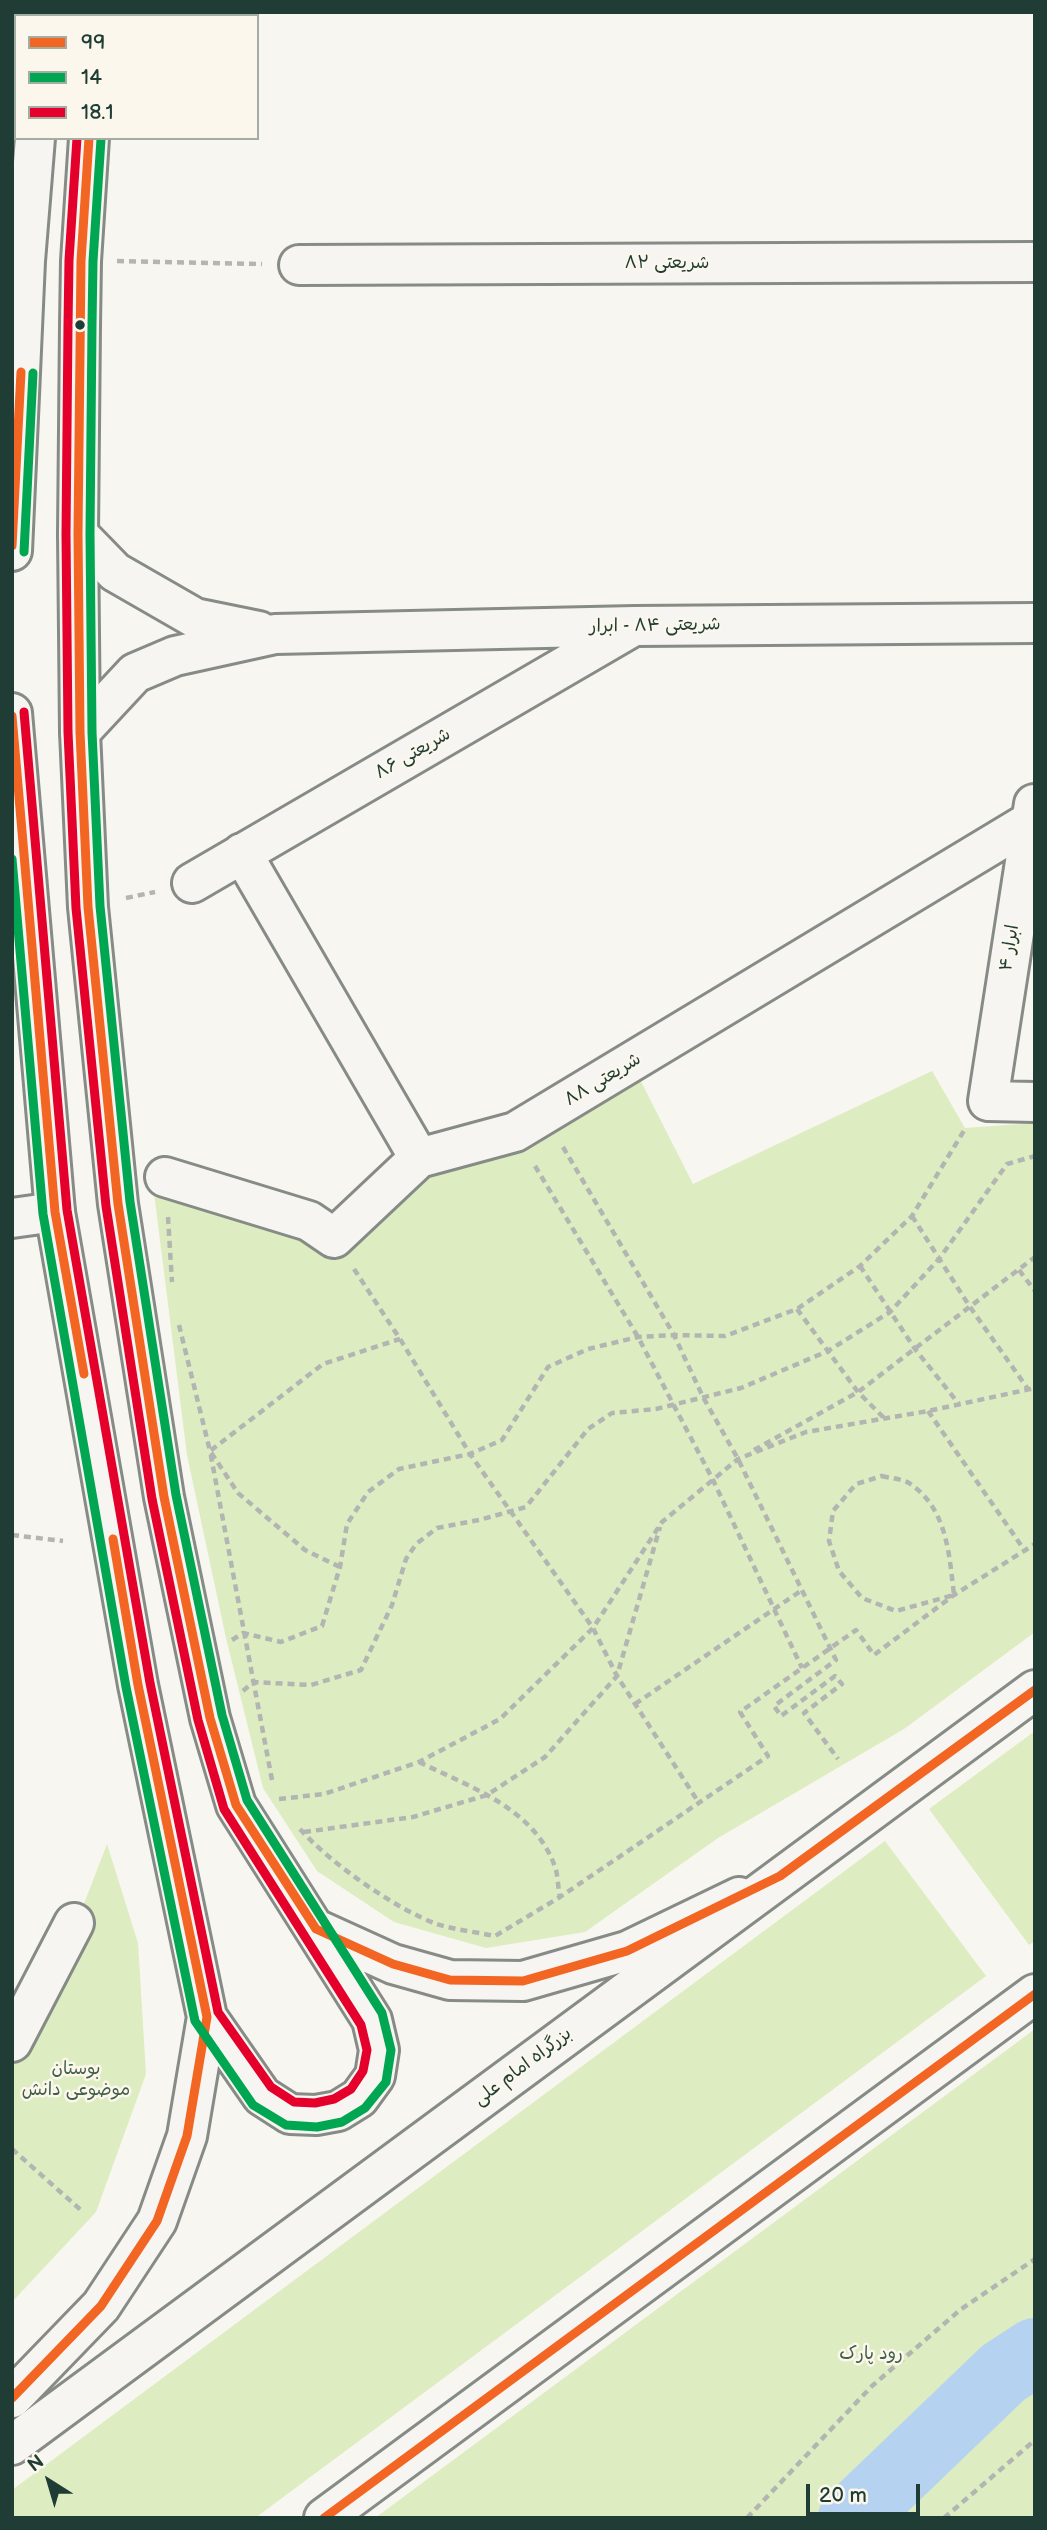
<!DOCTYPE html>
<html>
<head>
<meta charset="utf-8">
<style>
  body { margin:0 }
  #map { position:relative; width:1047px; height:2530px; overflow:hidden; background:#f8f6f0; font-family:"Balsamiq Sans",sans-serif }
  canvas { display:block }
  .frame { position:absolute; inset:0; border:14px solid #1f3d34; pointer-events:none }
  .legend { position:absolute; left:14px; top:14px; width:245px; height:126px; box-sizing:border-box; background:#fbf7ec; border:2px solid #a3ada2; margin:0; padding:9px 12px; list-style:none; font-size:21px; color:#1f3d34 }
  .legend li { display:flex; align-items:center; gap:14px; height:35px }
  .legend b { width:35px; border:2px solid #a3ada2 }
  .north { position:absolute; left:14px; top:2446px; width:70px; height:70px; -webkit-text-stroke:5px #fbf7ec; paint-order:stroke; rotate:323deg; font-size:19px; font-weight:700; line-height:28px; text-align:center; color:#1f3d34 }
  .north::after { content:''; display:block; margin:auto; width:24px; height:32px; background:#1f3d34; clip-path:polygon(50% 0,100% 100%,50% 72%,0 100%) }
  .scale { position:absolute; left:806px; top:2484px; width:114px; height:32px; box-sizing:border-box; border:4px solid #1f3d34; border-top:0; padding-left:9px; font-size:21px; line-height:24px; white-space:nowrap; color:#1f3d34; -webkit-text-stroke:5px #fbf7ec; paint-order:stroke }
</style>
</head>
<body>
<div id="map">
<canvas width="1047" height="2530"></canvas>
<div class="frame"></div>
<ul class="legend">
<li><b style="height:9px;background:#f26522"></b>99</li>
<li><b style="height:9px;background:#00a651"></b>14</li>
<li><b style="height:9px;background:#e4002b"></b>18.1</li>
</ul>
<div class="north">N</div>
<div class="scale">20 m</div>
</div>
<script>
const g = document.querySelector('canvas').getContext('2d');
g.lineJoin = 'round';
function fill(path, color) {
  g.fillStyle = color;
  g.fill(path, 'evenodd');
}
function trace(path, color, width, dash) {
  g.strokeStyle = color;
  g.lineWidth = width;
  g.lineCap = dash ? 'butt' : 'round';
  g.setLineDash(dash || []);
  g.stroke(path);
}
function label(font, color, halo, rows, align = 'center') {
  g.font = font + ' "Balsamiq Sans","Playpen Sans Arabic",sans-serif';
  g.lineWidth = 5;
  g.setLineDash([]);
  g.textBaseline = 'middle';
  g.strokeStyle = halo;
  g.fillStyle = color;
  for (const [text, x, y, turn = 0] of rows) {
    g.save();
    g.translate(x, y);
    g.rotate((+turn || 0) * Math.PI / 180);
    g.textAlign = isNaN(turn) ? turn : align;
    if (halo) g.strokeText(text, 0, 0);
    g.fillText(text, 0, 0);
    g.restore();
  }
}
fill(new Path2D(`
  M627,1054L693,1184L932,1071L965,1128L1035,1123V1632L904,1729L718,1838L585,1932L486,1948L394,1922L317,1871L263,1788L226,1638L187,1455L150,1161L323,1241Z
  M1035,1731V1941L1029,1945L929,1809Z
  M885,1841L986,1976L255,2518H12V2490Z
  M107,1844L138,1943L146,2074L96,2212L12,2302V2063L95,1920L80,1914Z
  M1035,2029V2518H375Z`), '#ddecc1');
trace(new Path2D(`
  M852,2518L1003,2373L1035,2352`), '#b5d3f1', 68);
const minor = new Path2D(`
  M299,265L1035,262
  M78,534L115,572L195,618L259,631
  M80,732L135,673L175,656L275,634L635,626L1035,623
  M1034,804L988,1101L1035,1102
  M242,853L419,1158
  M192,883L632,627
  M165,1177L309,1221L334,1238L419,1158L515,1132L1031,821
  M12,1218L55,1212
  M12,2042L74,1923`);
const major = new Path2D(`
  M46,16V12
  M98,16V12
  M89,138L81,261L80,325L78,534L80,732L88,907L118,1204L164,1497L210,1718L236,1805L372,2020L379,2050L375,2076L359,2098L338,2111L316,2115L290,2114L262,2096L207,2017
  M12,551L25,261L35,138
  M12,713L55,1212L138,1685L207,2017L187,2136L157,2221L101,2306L12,2398
  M316,1929L393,1964L450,1980L523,1981L627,1951L739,1897`);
const highway = new Path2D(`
  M12,2445L1035,1690
  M324,2518L1035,1994`);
trace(minor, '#868b86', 44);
trace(major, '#868b86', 44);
trace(highway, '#868b86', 44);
trace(new Path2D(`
  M117,261L262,264
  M126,898L155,892
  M563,1147L674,1335L703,1397L738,1459L836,1660L774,1706L781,1716L835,1676L842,1684L804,1713L838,1759
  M535,1166L638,1337L713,1480L802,1668
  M912,1216L970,1307L1028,1389
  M168,1217L172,1282
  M860,1266L915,1349L959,1404
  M354,1269L400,1339L470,1454L593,1628L617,1676L699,1803
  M1019,1270L1035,1291
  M797,1309L858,1392L884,1418
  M179,1325L210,1451L238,1493L305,1550L340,1567
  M928,1411L1025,1551
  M754,1450L858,1392L1035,1257
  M882,1476C890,1478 902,1479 909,1483C947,1508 949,1553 954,1595L896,1611L862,1598L839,1571L829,1541L833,1511L856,1484Z
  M12,1535L63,1541
  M232,1640L243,1633L281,1642L322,1626L340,1567L347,1524L368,1492L399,1469L470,1454L502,1440L548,1367L588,1349L638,1337L674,1335L725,1336L797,1309L860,1266L912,1216L965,1129
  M243,1691L253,1682L311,1685L361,1670L392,1605L406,1559L416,1544L437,1528L479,1520L526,1507L588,1429L612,1413L656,1409L741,1388L828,1351L890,1312L939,1259L1007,1164L1035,1156
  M635,1704L802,1590
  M419,1762C470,1787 537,1809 556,1870C558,1878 558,1888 560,1897
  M272,1780L210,1451L323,1364L400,1339
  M279,1799L324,1794L419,1762L500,1719L593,1628L662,1522L738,1459L806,1432L928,1411L1035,1388
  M300,1829C329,1862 395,1909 437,1924C455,1930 476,1932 495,1936L560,1897L768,1756L740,1712L856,1630L874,1655L954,1595L1035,1544
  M304,1832L413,1817L487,1795L545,1757L617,1676L660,1527
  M12,2149L83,2212
  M747,2518L872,2386L960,2310L1035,2259
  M944,2518L1035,2440`), '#b2b5b1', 4.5, [7, 5]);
trace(minor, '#f6f5f1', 38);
trace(major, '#f6f5f1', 38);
trace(highway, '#f6f5f1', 38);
trace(new Path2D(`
  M89,138L81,261L78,534L80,732L88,907L118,1204L164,1497L210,1718L236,1805L316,1929L393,1964L450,1980L523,1981L627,1951L780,1876L1035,1690
  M12,546L21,372
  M12,716L55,1212L84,1374
  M12,2398L101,2306L157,2221L187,2136L207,2017L138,1685L113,1539
  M324,2518L1035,1994`), '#f26522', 9);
trace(new Path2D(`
  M24,552L33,373
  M12,859L43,1214L126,1687L195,2021L253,2105L286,2125L317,2127L342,2122L365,2108L386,2082L391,2050L382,2013L247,1800L222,1715L176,1495L130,1202L100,906L92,732L90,534L92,325L93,261L101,139`), '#00a651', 9);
trace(new Path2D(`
  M24,712L67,1210L150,1683L218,2012L271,2087L294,2102L315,2103L334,2099L351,2089L363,2071L367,2050L361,2025L224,1809L198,1720L152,1499L106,1206L76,908L68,732L66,534L68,325L69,260L77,138`), '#e4002b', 9);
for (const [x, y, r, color] of [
  [80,325,6,"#1f3d34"]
]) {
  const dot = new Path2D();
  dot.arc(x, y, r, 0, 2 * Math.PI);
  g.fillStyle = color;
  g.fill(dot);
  trace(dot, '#fbf7ec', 2.5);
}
label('18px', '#1f3d34', '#fbf7ec', [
  ["شریعتی ۸۲",667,263],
  ["شریعتی ۸۴ - ابرار",655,626,-1],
  ["شریعتی ۸۶",413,754,-30],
  ["ابرار ۴",1010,948,-81],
  ["شریعتی ۸۸",603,1080,-31],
  ["بزرگراه امام علی",523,2067,-37]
]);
label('18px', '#415e49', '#fbf7ec', [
  ["بوستان",76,2069],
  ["موضوعی دانش",76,2090],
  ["رود پارک",871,2354]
]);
</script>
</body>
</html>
